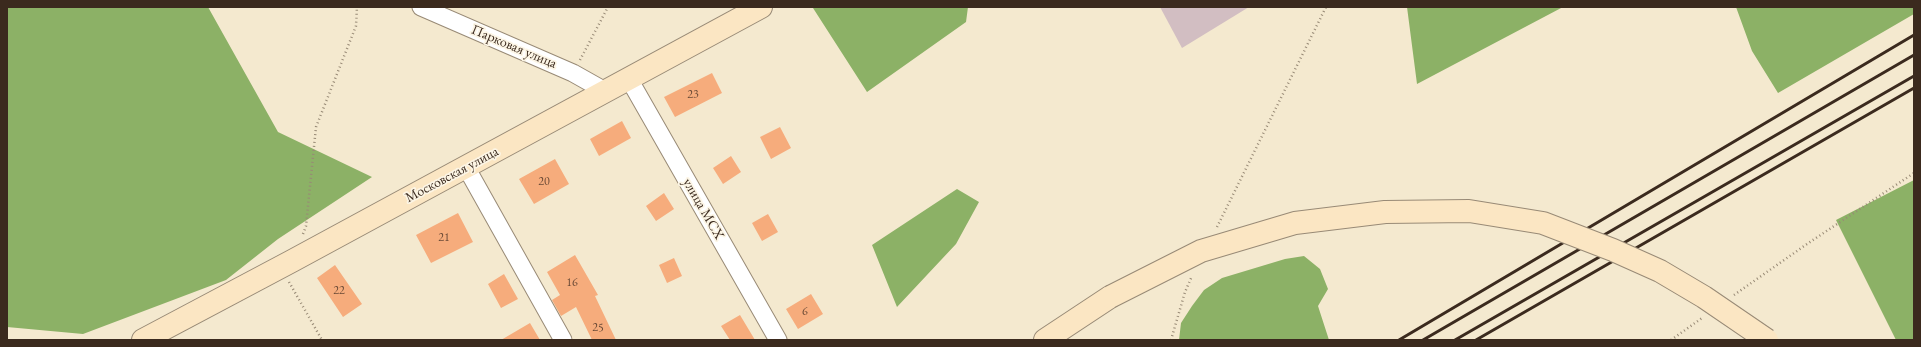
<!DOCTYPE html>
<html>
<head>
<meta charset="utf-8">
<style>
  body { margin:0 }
  #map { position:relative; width:1921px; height:347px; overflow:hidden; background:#f4e9cf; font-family:"EB Garamond",serif }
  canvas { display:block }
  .frame { position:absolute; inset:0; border:8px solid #3b2a1e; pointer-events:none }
</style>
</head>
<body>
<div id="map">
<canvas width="1921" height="347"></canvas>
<div class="frame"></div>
</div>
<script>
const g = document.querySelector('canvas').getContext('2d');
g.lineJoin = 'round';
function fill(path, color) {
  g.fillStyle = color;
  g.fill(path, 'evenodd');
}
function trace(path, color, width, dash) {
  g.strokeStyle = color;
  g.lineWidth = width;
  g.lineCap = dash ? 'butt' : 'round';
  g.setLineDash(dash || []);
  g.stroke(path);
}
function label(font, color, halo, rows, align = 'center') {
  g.font = font + ' "EB Garamond",serif';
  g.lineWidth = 3.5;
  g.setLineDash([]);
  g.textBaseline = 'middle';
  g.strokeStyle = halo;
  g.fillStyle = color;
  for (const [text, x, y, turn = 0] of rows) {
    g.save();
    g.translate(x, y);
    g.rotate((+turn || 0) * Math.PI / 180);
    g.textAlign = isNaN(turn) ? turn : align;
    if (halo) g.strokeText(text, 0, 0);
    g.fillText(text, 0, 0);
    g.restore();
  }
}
fill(new Path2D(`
  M1160,7H1249L1182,48Z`), '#d2bec2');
fill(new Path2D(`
  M7,7H208L278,132L372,177L278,239L226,280L83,334L7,327Z
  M815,7H968L966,22L867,92L813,8Z
  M1407,7H1563L1417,84Z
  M1736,7H1914V14L1778,93L1752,51Z
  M1914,180V340H1896L1836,220Z
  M957,189L979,202L956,244L897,307L872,245Z
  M1304,256L1320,269L1328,289L1318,306L1329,340H1179L1181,323L1192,306L1204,290L1222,278L1285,259Z`), '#8cb166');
fill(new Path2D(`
  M712,73L722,93L675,117L664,97Z
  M622,121L631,138L599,156L590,139Z
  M780,127L791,148L771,159L760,137Z
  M731,156L741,172L723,184L713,168Z
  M555,159L569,184L534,204L519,179Z
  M664,193L674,209L656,221L646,206Z
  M458,213L473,242L431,263L416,235Z
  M768,214L778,232L762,241L752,223Z
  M575,255L598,295L595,296L616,340H592L576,307L561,316L552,300L560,295L547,272Z
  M674,258L682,276L667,283L659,265Z
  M335,265L362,304L343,317L317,278Z
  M504,274L518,299L501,308L488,284Z
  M811,294L823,314L798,329L786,309Z
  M740,315L755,340H730L721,326Z
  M530,323L540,340H501Z`), '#f6ac7c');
const street = new Path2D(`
  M421,7L573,73L605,91
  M633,77V86L778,340
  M466,167L563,340`);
const secondary = new Path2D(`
  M143,340L292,261L761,7
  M1045,340L1110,297`);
trace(street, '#988a76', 19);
trace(secondary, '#988a76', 24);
trace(new Path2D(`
  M580,60L608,7
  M1217,227L1326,7
  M303,234L306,226L316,127L356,26L357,7
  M289,282L322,340
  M1734,295L1807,244L1914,173
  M1171,340L1185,292L1192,276
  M1671,340L1702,318`), '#988a76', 2.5, [1, 3]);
trace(street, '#fff', 17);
trace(secondary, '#fbe6c3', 22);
trace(new Path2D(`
  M1399,340L1914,35
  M1423,340L1914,55
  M1455,340L1914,76
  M1476,340L1914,88`), '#3b2a1e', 3);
const secondaryBridge = new Path2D(`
  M1110,297L1201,251L1295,223L1385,212L1469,211L1543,223L1613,250L1660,271L1704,297L1767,340`);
trace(secondaryBridge, '#988a76', 24, []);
trace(secondaryBridge, '#fbe6c3', 22);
label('12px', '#6a4a36', null, [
  ["23",693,95],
  ["20",544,182],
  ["21",444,238],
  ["16",572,283],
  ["22",339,291],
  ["6",805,312],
  ["25",598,328]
]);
label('14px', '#3b2a1e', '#fcf5e5', [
  ["Парковая улица",514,47,23],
  ["Московская улица",452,175,-28],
  ["улица МСХ",703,209,60]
]);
</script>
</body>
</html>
